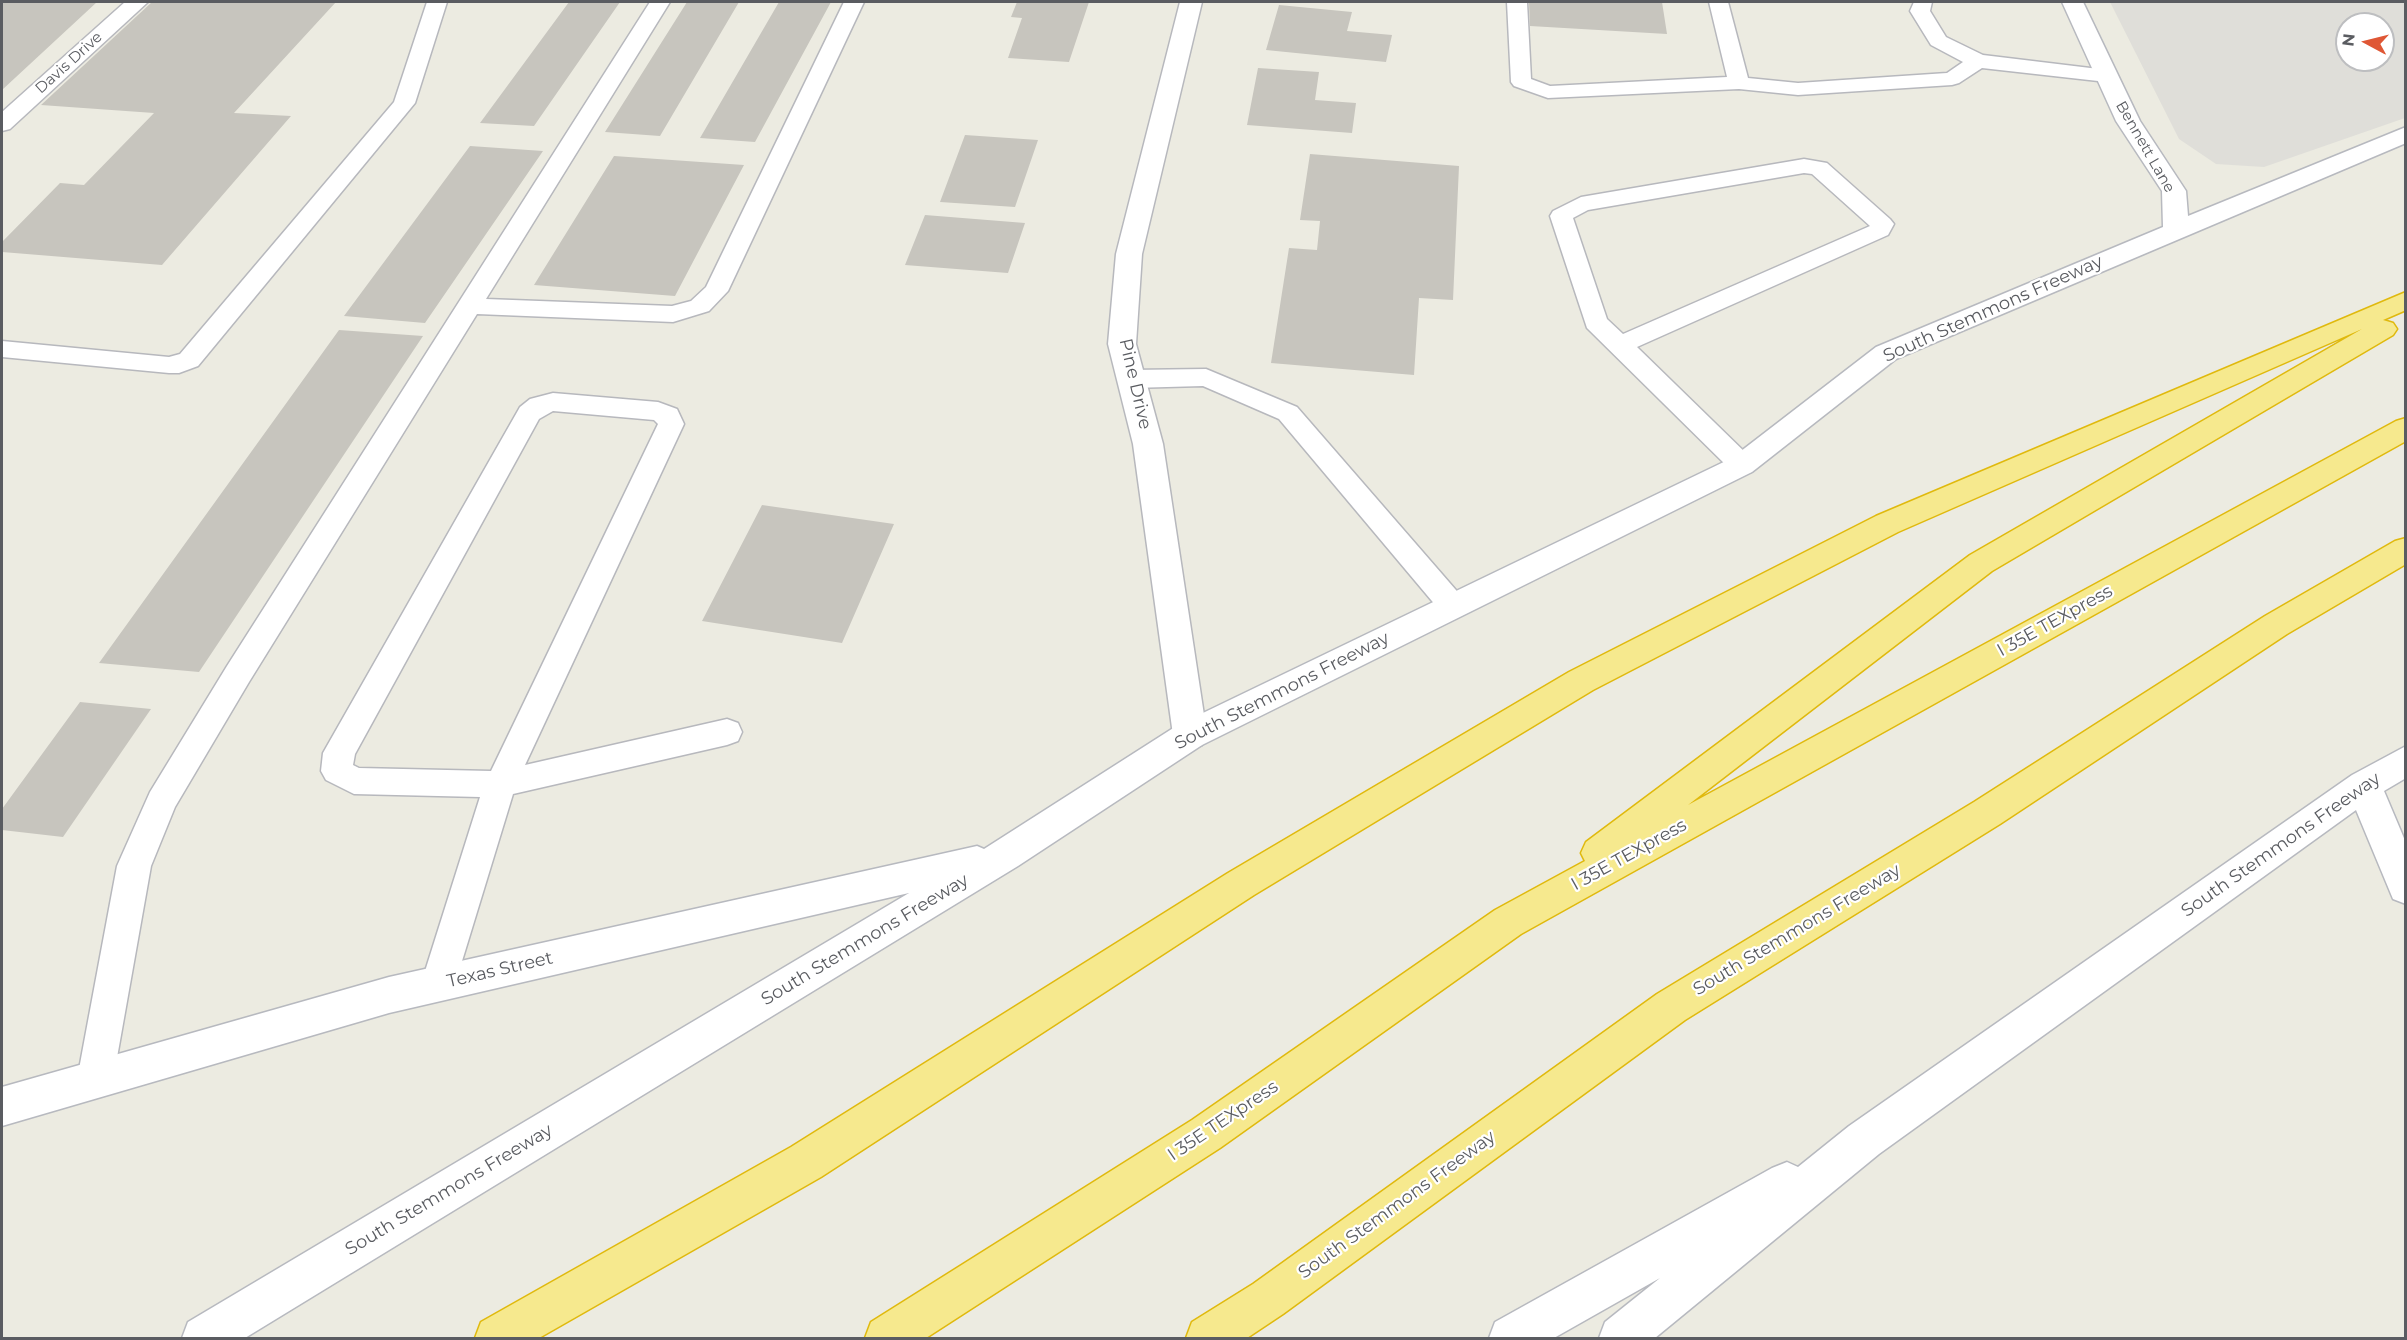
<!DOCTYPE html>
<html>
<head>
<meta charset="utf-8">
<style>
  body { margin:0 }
  #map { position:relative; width:2407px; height:1340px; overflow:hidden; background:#ecebe1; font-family:Montserrat,sans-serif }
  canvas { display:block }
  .frame { position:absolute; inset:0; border:3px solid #5a5c61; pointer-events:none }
  .north { position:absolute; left:2335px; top:12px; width:60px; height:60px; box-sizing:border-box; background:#fff; border:2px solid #bdbec0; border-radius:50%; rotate:277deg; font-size:16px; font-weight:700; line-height:24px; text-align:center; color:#5a5c61 }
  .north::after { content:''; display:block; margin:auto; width:21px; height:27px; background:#df5735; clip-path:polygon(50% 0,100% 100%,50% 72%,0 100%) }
</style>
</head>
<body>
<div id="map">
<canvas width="2407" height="1340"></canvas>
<div class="frame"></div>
<div class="north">N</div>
</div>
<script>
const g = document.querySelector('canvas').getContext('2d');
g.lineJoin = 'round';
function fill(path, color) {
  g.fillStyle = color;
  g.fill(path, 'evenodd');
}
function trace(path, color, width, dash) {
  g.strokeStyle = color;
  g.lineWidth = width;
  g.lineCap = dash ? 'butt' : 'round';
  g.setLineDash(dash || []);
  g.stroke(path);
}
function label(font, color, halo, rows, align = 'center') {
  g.font = font + ' Montserrat,sans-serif';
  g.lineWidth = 4.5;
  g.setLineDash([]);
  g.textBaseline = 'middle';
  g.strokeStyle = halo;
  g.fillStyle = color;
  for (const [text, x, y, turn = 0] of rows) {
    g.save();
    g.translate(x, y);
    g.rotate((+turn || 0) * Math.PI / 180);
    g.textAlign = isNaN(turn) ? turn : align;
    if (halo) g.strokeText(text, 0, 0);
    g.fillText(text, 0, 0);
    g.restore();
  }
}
fill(new Path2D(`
  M2110,2H2405V118L2264,167L2216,164L2179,139ZM2347,24H2383V60H2347Z`), '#dfded9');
fill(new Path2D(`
  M2,2H97L2,90Z
  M152,2H336L234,113L291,116L162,265L2,252V242L60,183L84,185L154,113L41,105Z
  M569,2H620L534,126L480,123Z
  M687,2H739L660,136L605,132Z
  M779,2H831L755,142L700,138Z
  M1017,2H1089L1069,62L1008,58L1022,18L1011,17Z
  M1529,2H1662L1667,34L1530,26Z
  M1279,5L1352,12L1347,31L1392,35L1386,62L1266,50Z
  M1258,68L1319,72L1315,100L1356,103L1352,133L1247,125Z
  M965,135L1038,140L1015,207L940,202Z
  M470,146L543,151L425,323L344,316Z
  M1310,154L1459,166L1453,300L1419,298L1414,375L1271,363L1289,248L1317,250L1320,221L1300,220Z
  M614,156L744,165L675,296L534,285Z
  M925,215L1025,223L1008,273L905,265Z
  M339,330L423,336L199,672L99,663Z
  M762,505L894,524L842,643L702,621Z
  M80,702L151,709L63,837L2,830V809Z`), '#c7c5be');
const lane = new Path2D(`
  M427,2H447L415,103L198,366L179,373H169L2,357V341L169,357L180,354L394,102Z
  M650,2H670L486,299L672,306L691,301L706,287L844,2H864L728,291L709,311L673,322L477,314L249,682L175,807L151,866L113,1080L108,1092L95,1097L82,1092L77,1080L117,866L150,792L227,666Z
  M1507,2H1527L1531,79L1550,86L1727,77L1709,2H1728L1748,78L1798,83L1947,73L1963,62L1931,45L1910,11L1914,2H1932L1930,11L1946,37L1983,55L2107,70L2114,72L2117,76L2114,80L2107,82L1982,68L1959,83L1952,85L1798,95L1739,89L1548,98L1514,86L1511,82Z
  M1804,159L1827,163L1890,219L1894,224L1888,235L1637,347L1751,458L1755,465L1751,472L1742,474L1733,472L1587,328L1550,216L1553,211L1581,197ZM1804,173L1812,174L1870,226L1623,334L1607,319L1573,218L1588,210Z
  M1206,369L1297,407L1462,597L1466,605L1462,613L1452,616L1442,613L1279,419L1203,386L1131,388L1122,385L1118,379L1122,373L1131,370Z
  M553,393L658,402L677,409L684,424L525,765L727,719L738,723L742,732L738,741L727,745L513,794L455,984L450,995L438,1000L426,995L421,984L480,797L354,794L326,780L321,771L323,753L520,407L530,399ZM553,411L654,420L658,424L491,771L359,768L353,765L355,754L539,419Z`);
const street = new Path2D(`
  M125,2H148L10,129L2,131V112Z
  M1180,2H1202L1142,254L1136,344L1163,444L1207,735L1202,745L1190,749L1178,745L1173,735L1133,444L1108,344L1116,254Z`);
const secondary = new Path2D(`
  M2062,2H2083L2140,121L2186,191L2188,216L2406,127V143L1896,359L1752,472L1202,745L1018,866L245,1338H182L188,1322L909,893L389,1013L2,1126V1087L389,977L977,846L984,849L1178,725L1732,458L1876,347L2163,227L2162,191L2116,121Z
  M2406,746V778L2384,791L2406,843V904L2393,899L2356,810L1879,1154L1655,1338H1599L1605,1322L1660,1278L1554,1338H1489L1495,1322L1772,1168L1787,1162L1798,1167L1849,1126L2352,775Z`);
const highway = new Path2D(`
  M2406,292V310L2383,320L2393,323L2397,329L2393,335L1992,571L1688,805L2396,421L2406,418V441L1521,934L1220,1148L926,1338H865L871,1322L1192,1120L1495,910L1585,861L1581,853L1586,842L1970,555L2362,329L1898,532L1593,690L1254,895L821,1177L539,1338H475L481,1322L791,1147L1228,873L1569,672L1876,516Z
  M2406,538V564L2287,634L2000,824L1685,1020L1283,1314L1247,1338H1186L1192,1322L1253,1284L1657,994L1974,802L2265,616L2395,541Z`);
trace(lane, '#b7b8bd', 3);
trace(street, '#b7b8bd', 3);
trace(secondary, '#b7b9bf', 3);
trace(highway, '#e0b90d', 3);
fill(lane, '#fff');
fill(street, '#fff');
fill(secondary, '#fff');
fill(highway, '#f6e98e');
label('15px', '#5a5c61', '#fff', [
  ["Davis Drive",69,63,-42],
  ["Bennett Lane",2145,147,60]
]);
label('18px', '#5a5c61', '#fff', [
  ["South Stemmons Freeway",1993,309,-24],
  ["Pine Drive",1135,384,77],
  ["I 35E TEXpress",2055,621,-29],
  ["South Stemmons Freeway",1282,691,-27],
  ["South Stemmons Freeway",2281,845,-35],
  ["I 35E TEXpress",1629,855,-29],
  ["South Stemmons Freeway",1797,930,-31],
  ["South Stemmons Freeway",865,940,-31],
  ["Texas Street",500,970,-13],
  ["I 35E TEXpress",1223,1121,-34],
  ["South Stemmons Freeway",449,1190,-31],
  ["South Stemmons Freeway",1397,1205,-36]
]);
</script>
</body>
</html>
